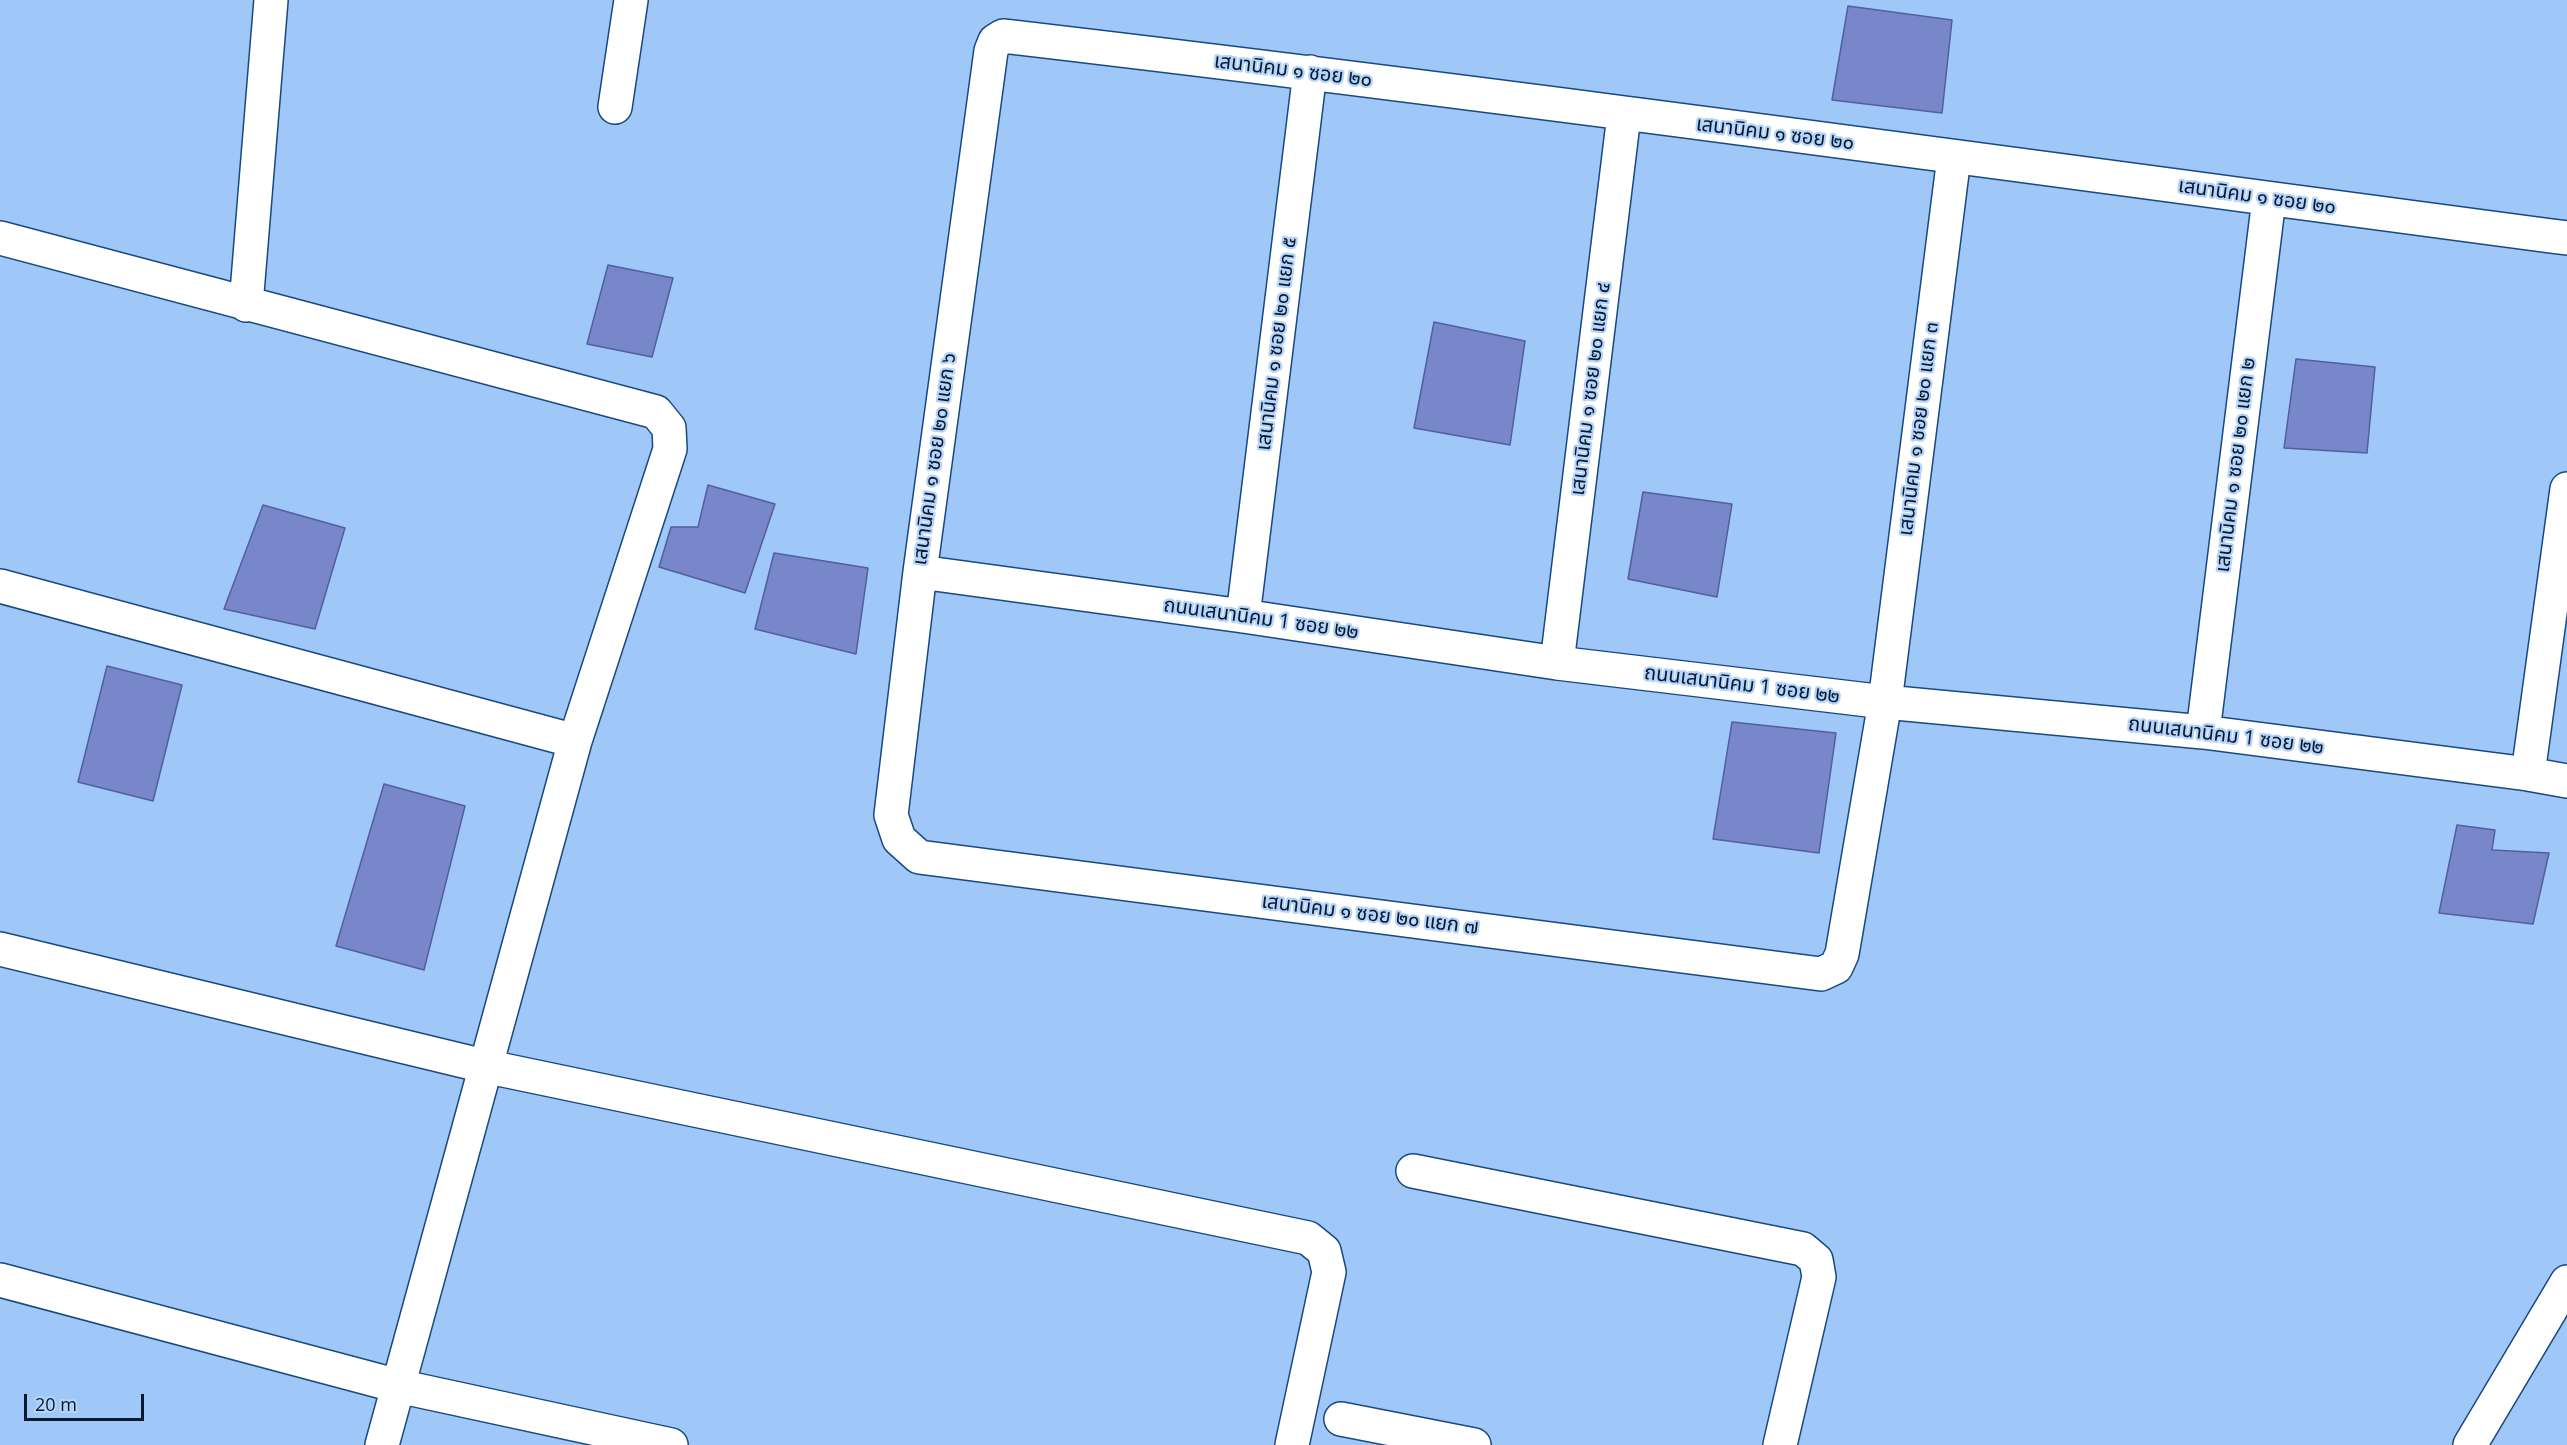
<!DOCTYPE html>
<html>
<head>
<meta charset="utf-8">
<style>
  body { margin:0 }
  #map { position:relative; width:2567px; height:1445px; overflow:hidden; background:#9fc8f9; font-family:"Open Sans",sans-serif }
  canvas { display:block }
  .scale { position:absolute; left:24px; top:1394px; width:120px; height:27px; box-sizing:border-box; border:3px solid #06192f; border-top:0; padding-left:8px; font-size:18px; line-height:21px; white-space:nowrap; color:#06192f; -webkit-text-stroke:4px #b6d4f9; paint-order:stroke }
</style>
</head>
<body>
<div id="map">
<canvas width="2567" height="1445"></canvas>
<div class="scale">20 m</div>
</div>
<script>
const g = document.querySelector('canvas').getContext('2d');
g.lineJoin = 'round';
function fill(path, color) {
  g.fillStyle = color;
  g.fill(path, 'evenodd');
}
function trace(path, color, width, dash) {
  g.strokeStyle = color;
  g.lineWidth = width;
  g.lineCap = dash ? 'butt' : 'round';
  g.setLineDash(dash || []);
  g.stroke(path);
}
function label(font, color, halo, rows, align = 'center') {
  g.font = font + ' "Open Sans","Noto Sans Thai",sans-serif';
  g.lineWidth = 4.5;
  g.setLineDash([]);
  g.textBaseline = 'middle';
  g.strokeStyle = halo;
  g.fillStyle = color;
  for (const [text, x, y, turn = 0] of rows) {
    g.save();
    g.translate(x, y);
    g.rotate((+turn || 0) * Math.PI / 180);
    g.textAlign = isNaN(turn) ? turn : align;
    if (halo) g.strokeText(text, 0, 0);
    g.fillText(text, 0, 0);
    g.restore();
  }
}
const building = new Path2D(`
  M1848,6L1952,20L1942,113L1832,100Z
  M608,265L673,278L652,357L587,344Z
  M1434,322L1525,341L1510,445L1414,428Z
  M2296,359L2375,367L2367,453L2284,448Z
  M708,485L775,504L745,593L659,567L671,527H698Z
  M1643,492L1732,504L1717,597L1628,579Z
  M263,505L345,528L315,629L224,609Z
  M774,553L868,568L856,654L755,629Z
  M107,666L182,685L153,801L78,782Z
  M1732,722L1836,733L1819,853L1713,839Z
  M384,784L465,806L424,970L336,946Z
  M2457,825L2495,830L2492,850L2549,853L2533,924L2439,913Z`);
fill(building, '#7787ca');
trace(building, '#525f9e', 1.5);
const minor = new Path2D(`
  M615,107L631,0
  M1954,157L1885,702L1842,954L1836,967L1821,974L919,857L899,839L891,815L920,572L991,51L995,41L1003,36C1525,97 2046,169 2567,238
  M0,238L656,412L669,428L670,449L575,741L382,1445
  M246,305L271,0
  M920,572L1243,616L1557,663L1885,702L2203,732L2528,774L2567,781
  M0,586L575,741
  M1243,616L1310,72
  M1557,663L1624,115
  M2203,732L2269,199
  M2528,774L2567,489
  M0,949L484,1066L1308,1238L1324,1251L1329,1272L1292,1445
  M1413,1171L1803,1249L1816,1260L1819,1277L1780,1445
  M0,1280L398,1386L671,1445
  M1341,1419L1474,1445
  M2470,1445L2567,1282`);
trace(minor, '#1a497e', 36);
trace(minor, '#fff', 33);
label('20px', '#06192f', '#b6d4f9', [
  ["เสนานิคม ๑ ซอย ๒๐",1293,71,7],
  ["เสนานิคม ๑ ซอย ๒๐",1775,134,7],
  ["เสนานิคม ๑ ซอย ๒๐",2257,197,8],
  ["เสนานิคม ๑ ซอย ๒๐ แยก ๕",1277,344,-83],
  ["เสนานิคม ๑ ซอย ๒๐ แยก ๔",1591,389,-83],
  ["เสนานิคม ๑ ซอย ๒๐ แยก ๓",1919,429,-83],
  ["เสนานิคม ๑ ซอย ๒๐ แยก ๖",935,459,-82],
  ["เสนานิคม ๑ ซอย ๒๐ แยก ๒",2236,465,-83],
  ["ถนนเสนานิคม 1 ซอย ๒๒",1261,619,8],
  ["ถนนเสนานิคม 1 ซอย ๒๒",1742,685,7],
  ["ถนนเสนานิคม 1 ซอย ๒๒",2226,736,7],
  ["เสนานิคม ๑ ซอย ๒๐ แยก ๗",1370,915,7]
]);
</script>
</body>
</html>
